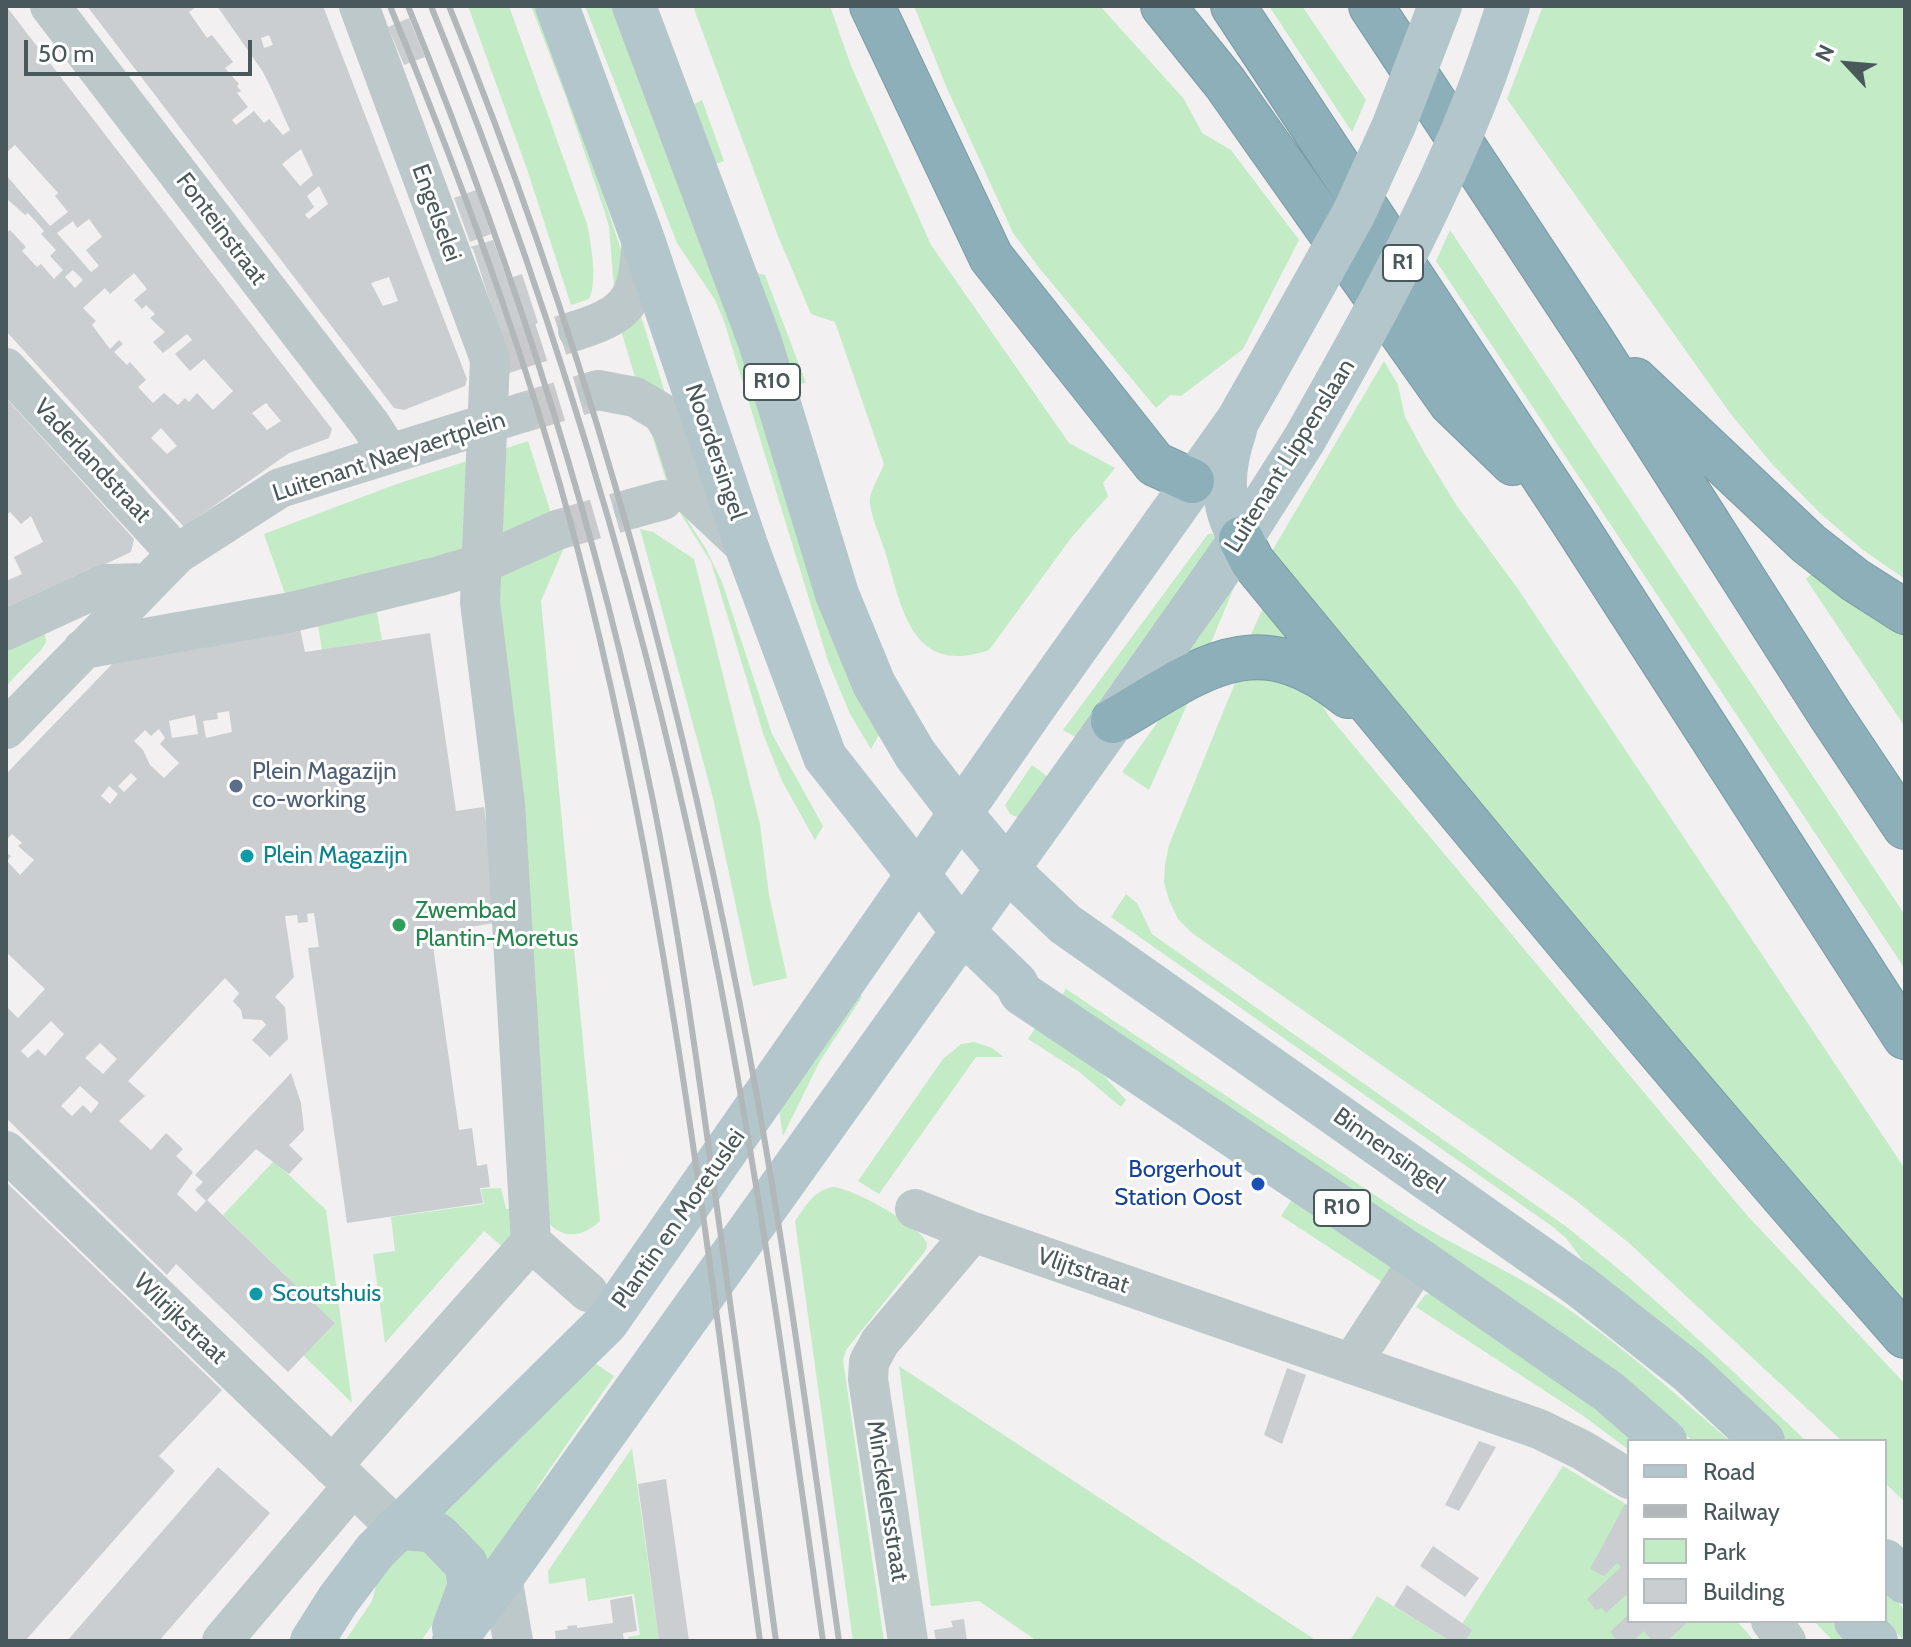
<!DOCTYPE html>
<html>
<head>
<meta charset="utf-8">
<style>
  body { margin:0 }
  #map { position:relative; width:1911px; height:1647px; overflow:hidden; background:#f2f0f0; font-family:Cabin,sans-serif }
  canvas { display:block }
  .frame { position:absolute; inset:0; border:8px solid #49585b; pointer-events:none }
  .legend { position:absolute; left:1627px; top:1439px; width:260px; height:184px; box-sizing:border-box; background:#fff; border:2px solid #b6bcbd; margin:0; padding:10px 14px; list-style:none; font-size:24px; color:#49585b }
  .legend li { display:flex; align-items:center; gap:16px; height:40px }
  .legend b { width:40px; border:2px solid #b6bcbd }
  .north { position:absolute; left:1807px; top:24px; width:80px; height:80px; -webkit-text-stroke:6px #fff; paint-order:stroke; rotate:296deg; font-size:22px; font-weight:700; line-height:32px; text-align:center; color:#49585b }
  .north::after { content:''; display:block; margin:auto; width:28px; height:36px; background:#49585b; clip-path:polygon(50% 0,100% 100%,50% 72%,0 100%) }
  .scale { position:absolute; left:24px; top:40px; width:228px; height:36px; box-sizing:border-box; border:4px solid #49585b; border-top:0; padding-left:10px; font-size:24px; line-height:28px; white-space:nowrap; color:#49585b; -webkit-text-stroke:6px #fff; paint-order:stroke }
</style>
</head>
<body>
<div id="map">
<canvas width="1911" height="1647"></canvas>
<div class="frame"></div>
<ul class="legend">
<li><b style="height:10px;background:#b2c6cb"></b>Road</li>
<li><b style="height:10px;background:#b2b7b9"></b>Railway</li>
<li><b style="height:22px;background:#c3ebc6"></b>Park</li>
<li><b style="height:22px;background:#caced1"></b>Building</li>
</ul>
<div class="north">N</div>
<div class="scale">50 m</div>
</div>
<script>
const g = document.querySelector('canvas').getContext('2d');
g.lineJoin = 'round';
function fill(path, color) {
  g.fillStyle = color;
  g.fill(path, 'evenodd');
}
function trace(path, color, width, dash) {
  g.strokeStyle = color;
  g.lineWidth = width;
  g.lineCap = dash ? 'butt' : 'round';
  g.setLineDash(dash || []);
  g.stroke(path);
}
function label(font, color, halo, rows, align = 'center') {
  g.font = font + ' Cabin,sans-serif';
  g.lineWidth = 6;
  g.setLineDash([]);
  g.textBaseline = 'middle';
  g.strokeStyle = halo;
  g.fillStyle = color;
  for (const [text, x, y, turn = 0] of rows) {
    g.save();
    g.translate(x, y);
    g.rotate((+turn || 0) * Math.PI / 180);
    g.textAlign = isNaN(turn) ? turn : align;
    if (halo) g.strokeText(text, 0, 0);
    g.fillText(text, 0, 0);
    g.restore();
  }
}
fill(new Path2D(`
  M468,6H509L587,224C591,242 598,282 589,299L571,305L528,172Z
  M531,6H535L569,92L623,256L615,300L609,227L605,213L566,97Z
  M585,6H614L880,733L871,749L850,714L828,661L724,321L715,300L677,243Z
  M693,6H830L851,66L931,245L1069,443L1115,468L1103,483L1108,496L1071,538L989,650C911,677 902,608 885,551C881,539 868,509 870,498C872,487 880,475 884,464L835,322L811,314L778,236Z
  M914,6H1100L1184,99L1202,133L1231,150L1299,240L1243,349L1181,396L1170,395L1156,408L1040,269L1013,233L946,86Z
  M1269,6H1302L1366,100L1352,132Z
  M1543,6H1905V579L1863,550L1821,514L1772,464L1730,413L1507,99Z
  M702,100L724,161L711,166L690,106Z
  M1450,230L1905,915V969L1436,261Z
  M756,273L765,275L806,383L796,384Z
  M638,307L667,399L638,387L620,327Z
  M1384,361L1398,385L1405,417L1424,452L1457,506L1518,589L1905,1169V1310L1371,685L1370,669L1272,551Z
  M646,416L688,521L706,549L722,582L772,734L823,826L815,840L782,781L764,736L711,562L672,500Z
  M528,441L557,532L290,608L264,534L394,485Z
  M640,529L653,532L694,559L760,824L769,895L787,978L753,986L713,798Z
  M1208,534H1213L1217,538L1079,739L1063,730Z
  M562,547L563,550L541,601L600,1221C579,1240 560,1239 542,1216L489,570Z
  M1817,569L1905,629V727L1806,579Z
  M1238,578L1207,652L1178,657Z
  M1268,597L1306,641L1246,645Z
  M375,602L382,640L322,650L316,612Z
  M45,634L46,642L42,649L6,686V645Z
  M1239,673L1279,674L1322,704L1328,715L1745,1213L1905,1384V1502L1885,1483V1441H1842L1629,1243L1574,1199L1192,933L1178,919L1169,900L1164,882L1165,865L1169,845Z
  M1195,687L1149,790L1122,772L1162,716Z
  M1032,765L1051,779L1019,818L1010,814L1005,805Z
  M1126,894L1137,903L1152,934L1564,1225C1649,1291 1728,1366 1806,1441H1785L1592,1273L1566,1238L1553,1227L1111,917Z
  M1066,989L1403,1214C1451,1245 1505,1268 1553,1299C1616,1340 1673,1392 1730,1441H1693L1588,1355L1061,997Z
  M857,991L862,997L820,1061L783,1136L778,1103Z
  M1038,1024L1087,1057L1126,1100L1121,1107L1078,1071L1028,1039Z
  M974,1042L992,1048L1004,1057H976L879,1194L858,1181L943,1059L961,1044Z
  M274,1161L326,1210L352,1403L303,1355L335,1323L223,1215Z
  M833,1187C854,1189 918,1224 927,1243L926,1250L846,1350L843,1360L884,1641H853L795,1221C806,1206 814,1190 833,1187Z
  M501,1188L506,1209H521L522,1222L504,1248L484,1231L385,1343L373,1254L395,1251L391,1217L484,1204L481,1189Z
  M1294,1196L1391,1267L1382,1282L1281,1216Z
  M1438,1292L1556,1377L1635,1441H1629V1450L1582,1415L1416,1307L1425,1295Z
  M593,1362L614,1376L538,1486L527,1511L488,1563L438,1515Z
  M899,1366L1317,1641H1037L979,1601L931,1606Z
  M632,1448L659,1641H629L628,1637L640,1635L634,1594L588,1601L585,1578L549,1584L548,1571Z
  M1563,1466L1629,1506V1621H1737L1754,1641H1451Z
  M403,1545L438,1547L453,1595L421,1641H345L372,1601L379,1574Z
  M1885,1588L1905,1610V1641L1884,1621Z
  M1377,1596L1450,1641H1350Z
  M1814,1621H1831L1850,1641H1833Z`), '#c3ebc6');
fill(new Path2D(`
  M6,6L332,429L329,438L289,453L184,527L6,331V233L10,230L26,247L22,251L37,267L41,264L54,279L63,270L50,256L56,250L41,234L44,231L28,213L25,215L6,198V175L50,226L68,212L55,196L58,193L15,145L6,153ZM89,219L102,237L86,250L99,266L91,272L57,233L73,221L77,228ZM73,270L83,280L75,288L65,277ZM134,273L147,289L134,300L142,309L146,305L155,314L150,318L165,332L153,342L163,353L187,334L192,340L175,354L190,371L204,359L233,391L213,410L197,393L189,402L185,398L178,405L164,393L153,403L138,387L146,380L130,362L127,365L114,352L123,344L119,340L110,349L92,325L96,321L83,308L105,288L110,294ZM266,403L281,421L267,430L252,413ZM161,428L177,446L167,454L151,438Z
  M87,6H197L189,12L207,38L212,35L233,62L225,68L239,84L237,86L241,91L237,93L248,107L232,120L236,125L254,111L264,123L269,119L283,135L290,130L272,90L263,72L217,6H323L467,379L465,386L404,410L394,408ZM269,35L273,45L264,48L261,38ZM301,149L313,175L300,186L282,164ZM319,186L328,204L309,219L305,215L314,207L307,196ZM389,277L398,301L383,306L371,283Z
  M409,18L425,57L404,65L388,27Z
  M476,190L491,234L470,242L454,198Z
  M493,240L507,279L522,274L538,323L501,336L473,249L470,247Z
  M6,398L134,539L131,552L6,611V581L22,574L14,557L43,542L31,516L21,524L10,512L6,516Z
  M300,629L305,652L430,633L456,811L484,807L501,922L470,927L471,934L447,938L446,930L431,932L459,1130L472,1128L477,1166L487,1164L490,1187L480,1188L483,1203L347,1223L308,948L319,947L314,913L307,914L308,922L298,923L297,915L285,916L294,977L275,997L285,1007L288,1039L270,1057L252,1040L266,1025L262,1020L243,1019L241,1010L233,1001L239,993L225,978L128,1081L145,1096L119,1121L151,1150L166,1133L183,1149L176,1156L193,1172L177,1194L196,1212L206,1201L195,1190L203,1182L195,1175L291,1073L301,1103L304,1130L289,1145L303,1159L289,1174L256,1149L207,1200L335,1323L288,1372L176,1264L167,1275L6,1118V1006L18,1018L45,989L6,952V852L11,856L7,861L20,875L34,860L18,846L22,843L12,834L6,840V774L115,661ZM229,711L232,732L206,738L203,721L218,719L217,713ZM195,715L198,734L172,738L169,721ZM159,729L165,738L160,744L179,763L164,778L150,765L143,750L134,741L145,730L151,736ZM131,773L137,779L124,792L118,786ZM109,786L118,794L110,804L101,796ZM51,1021L64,1034L45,1056L38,1049L28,1058L21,1051ZM100,1043L117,1059L103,1074L85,1058ZM80,1086L99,1103L91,1113L83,1105L72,1116L61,1106Z
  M6,1182L222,1390L159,1456L175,1471L25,1641H6Z
  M1287,1368L1306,1375L1282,1444L1264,1435Z
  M1479,1441L1496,1447L1459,1511L1445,1505Z
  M218,1467L270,1513L159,1641H67Z
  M666,1479L689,1641H659L638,1484Z
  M1625,1504L1629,1507V1598L1626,1595L1606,1613L1602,1608L1596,1610L1587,1599L1621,1567L1617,1563L1604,1576L1590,1569Z
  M1433,1546L1479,1578L1465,1597L1420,1566Z
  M1407,1585L1472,1630L1465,1641H1450L1394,1606Z
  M632,1596L637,1631L623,1633L624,1641H556L555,1631L568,1629L567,1626L577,1625V1628L613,1623L610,1600Z
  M1629,1614V1621H1689L1667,1641H1652L1644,1631L1633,1641H1617L1610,1632Z
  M964,1619L967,1641H936L934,1630L953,1627L951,1621Z`), '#caced1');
trace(new Path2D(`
  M503,354L578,330
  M521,413L598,390
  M557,530L634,508`), '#c8cacb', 40, [40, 20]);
const highway = new Path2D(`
  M872,6L991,257L1155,464L1192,481
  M1163,6L1225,83L1451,403L1513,463
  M1233,6L1572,520L1905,1037
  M1371,6L1592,341L1831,716L1905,827
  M1635,380L1809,544L1855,580L1905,612
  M1241,539L1252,561C1467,822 1682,1083 1905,1336
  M1113,721C1199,671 1255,620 1348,696`);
trace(highway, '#789ba5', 46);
trace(new Path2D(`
  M50,6L370,424L389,453
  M359,6L490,359L480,602L505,804L531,1242L588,1292
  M578,330C636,312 638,293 642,237
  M6,368L177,554
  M598,390L635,397L662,413L673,431L694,498L747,548
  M634,508L663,500
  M6,630L106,584L146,583
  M83,649L292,612L440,576L483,563L557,530
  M6,729L177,554L280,488L521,413
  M6,1151L397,1528
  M915,1209L973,1232
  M1351,1364L1419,1260
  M332,1466L531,1242
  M502,1577L513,1641
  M1771,1621L1786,1641
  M222,1641L353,1486
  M908,1641L868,1379L869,1362L880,1342L973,1232L1539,1429L1582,1450L1629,1479`), '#bdc8cb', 40);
trace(new Path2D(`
  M557,6L642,237L747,548L825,757L963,932L1016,983L1021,993L1419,1260L1609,1392L1665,1441
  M634,6L760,342L837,594L874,684L915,754L961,814L1008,870L1065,924L1580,1286L1689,1372L1763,1441
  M1235,430C1222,468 1219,504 1241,539
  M397,1528L430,1530L439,1536L466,1564L470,1585L454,1628
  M1885,1561L1905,1582
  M1856,1621L1876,1641
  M312,1641L338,1600L375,1551L607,1322L1032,710L1238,420L1262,378
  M454,1641L502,1577L1113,721L1241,539L1304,440`), '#b2c6cb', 44);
trace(highway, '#8cafb9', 44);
trace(new Path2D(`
  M390,6C468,196 539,391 588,590C674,935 712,1289 760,1641
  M408,6C512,262 597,525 652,796C677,920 695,1046 712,1172C734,1328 755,1485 776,1641
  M431,6C566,338 668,693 732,1046C768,1244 795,1442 823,1641
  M449,6C580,328 674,664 740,1005C781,1216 809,1428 839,1641`), '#b2b7b9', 6);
trace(new Path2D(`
  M1262,378L1354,213L1394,125L1440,6
  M1304,440C1367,329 1429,217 1476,98C1488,68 1498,37 1508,6`), '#b2c6cb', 44);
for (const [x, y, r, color] of [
  [236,786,8,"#5c6f8a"],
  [247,856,8,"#0f9aa8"],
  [399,925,8,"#2e9e5b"],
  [1258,1184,8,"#1a4fb4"],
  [256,1294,8,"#0f9aa8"]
]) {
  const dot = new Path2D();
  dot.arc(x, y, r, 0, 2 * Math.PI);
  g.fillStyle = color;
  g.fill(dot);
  trace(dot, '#fff', 3);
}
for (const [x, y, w] of [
  [1403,263,40],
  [772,382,56],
  [1342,1208,56]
]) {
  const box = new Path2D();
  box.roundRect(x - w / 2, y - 18, w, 36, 6);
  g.fillStyle = '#fff';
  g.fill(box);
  trace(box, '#49585b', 2);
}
label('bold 22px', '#49585b', null, [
  ["R1",1403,263],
  ["R10",772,382],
  ["R10",1342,1208]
]);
label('24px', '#49585b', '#fff', [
  ["Engelselei",436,213,70],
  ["Fonteinstraat",221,229,53],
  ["Noordersingel",715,452,71],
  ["Luitenant Lippenslaan",1290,456,-58],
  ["Luitenant Naeyaertplein",389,457,-18],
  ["Vaderlandstraat",92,461,47],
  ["Binnensingel",1389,1151,35],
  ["Plantin en Moretuslei",679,1219,-55],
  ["Vlijtstraat",1083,1271,19],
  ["Wilrijkstraat",180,1319,44],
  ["Minckelersstraat",887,1501,81]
]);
label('24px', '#4e5e75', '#fff', [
  ["Plein Magazijn",252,772],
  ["co-working",252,800]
], 'left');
label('24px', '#0d838f', '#fff', [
  ["Plein Magazijn",263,856],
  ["Scoutshuis",272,1294]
], 'left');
label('24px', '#27864d', '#fff', [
  ["Zwembad",415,911],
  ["Plantin-Moretus",415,939]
], 'left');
label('24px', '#164399', '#fff', [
  ["Borgerhout",1242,1170],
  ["Station Oost",1242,1198]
], 'right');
</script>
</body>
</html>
